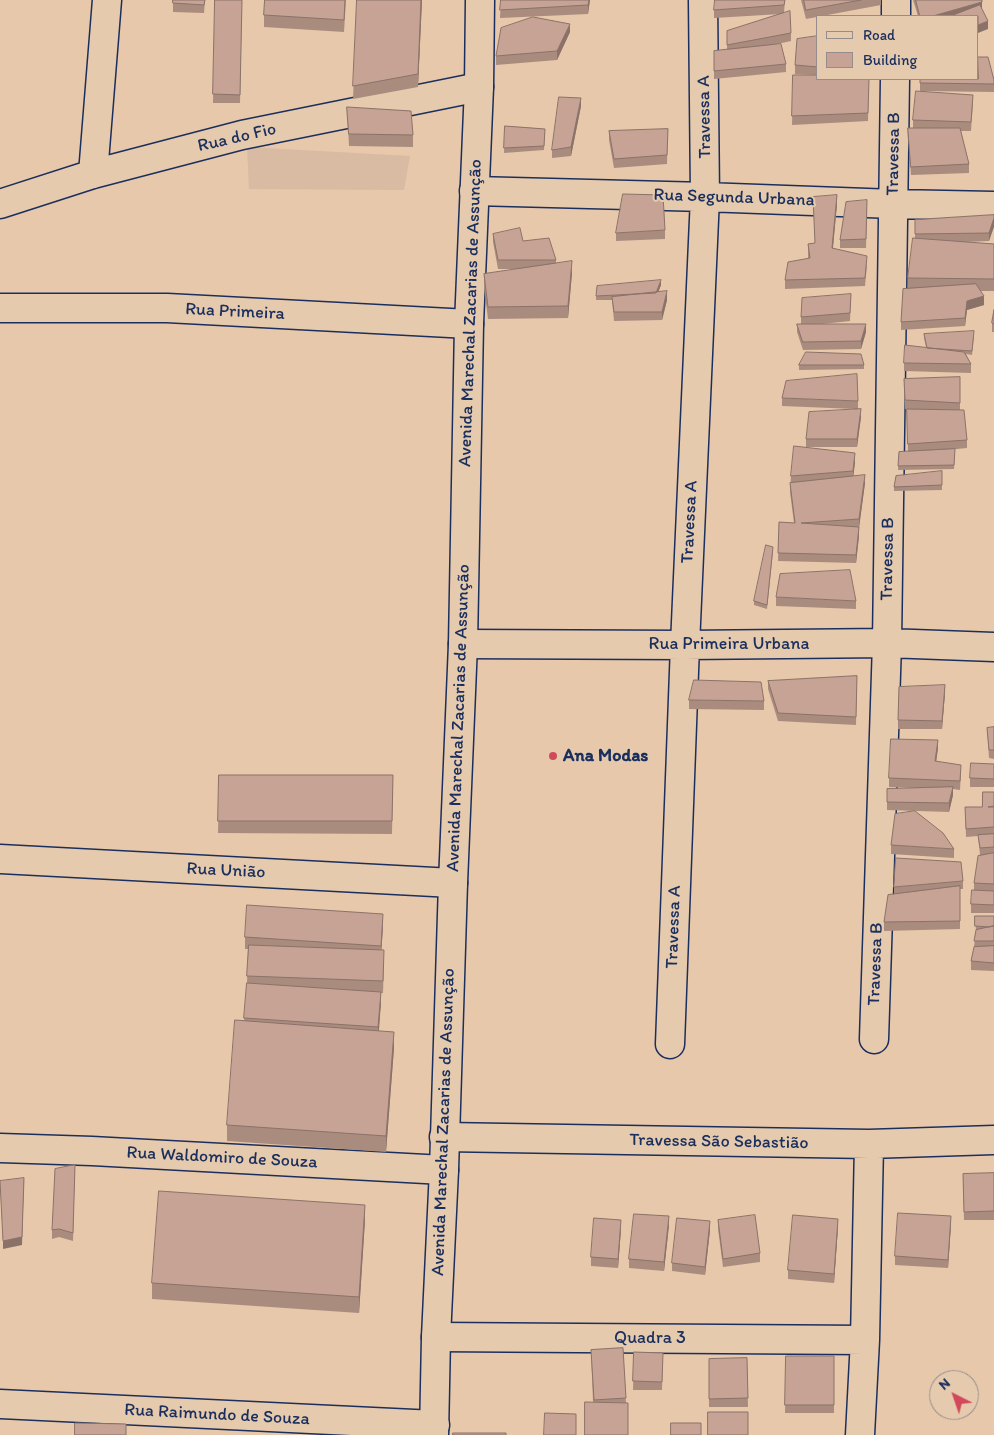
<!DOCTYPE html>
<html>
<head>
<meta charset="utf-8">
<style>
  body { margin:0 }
  #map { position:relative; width:994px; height:1435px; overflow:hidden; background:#e7c8ab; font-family:Itim,sans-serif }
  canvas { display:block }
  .legend { position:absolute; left:816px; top:15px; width:162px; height:65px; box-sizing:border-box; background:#e5caad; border:1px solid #948c8d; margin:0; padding:6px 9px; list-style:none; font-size:15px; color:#1b2f5e }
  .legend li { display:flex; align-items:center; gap:10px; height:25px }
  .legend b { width:25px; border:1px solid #948c8d }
  .north { position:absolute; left:929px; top:1370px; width:50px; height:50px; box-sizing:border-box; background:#e5caad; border:1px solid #948c8d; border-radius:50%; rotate:319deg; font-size:14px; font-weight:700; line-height:20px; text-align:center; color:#1b2f5e }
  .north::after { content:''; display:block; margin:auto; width:18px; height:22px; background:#d1495b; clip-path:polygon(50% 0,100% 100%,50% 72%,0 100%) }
</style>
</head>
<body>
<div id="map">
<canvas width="994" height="1435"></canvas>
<ul class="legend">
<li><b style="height:6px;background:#e5caad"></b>Road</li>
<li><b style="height:14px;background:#c6a394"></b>Building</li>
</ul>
<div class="north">N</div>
</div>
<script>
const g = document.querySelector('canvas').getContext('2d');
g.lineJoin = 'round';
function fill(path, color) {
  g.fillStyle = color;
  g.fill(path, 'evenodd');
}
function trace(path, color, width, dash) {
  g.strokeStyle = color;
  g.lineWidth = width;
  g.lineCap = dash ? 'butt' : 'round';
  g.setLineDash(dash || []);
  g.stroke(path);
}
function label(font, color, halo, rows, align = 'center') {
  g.font = font + ' Itim,sans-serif';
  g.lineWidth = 4;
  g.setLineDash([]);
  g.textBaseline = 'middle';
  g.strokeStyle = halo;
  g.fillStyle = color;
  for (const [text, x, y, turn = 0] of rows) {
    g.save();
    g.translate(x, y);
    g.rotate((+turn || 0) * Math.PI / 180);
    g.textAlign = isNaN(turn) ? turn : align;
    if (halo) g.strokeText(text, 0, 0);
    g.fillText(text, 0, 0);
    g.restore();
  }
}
fill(new Path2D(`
  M247,147L410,156L404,190L249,189Z`), '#d9baa3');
const minor = new Path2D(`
  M896,16V0
  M93,174L107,0
  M474,191L705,197L894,204L994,206
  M0,204L93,174L242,135L479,87
  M0,308H167L469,324
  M463,644L685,645L887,643L994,647
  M874,1039L887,643L895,79
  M670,1044L685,645L705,197L703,0
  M444,1137L869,1144L994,1140
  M0,1148L92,1151L444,1170
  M436,1337L865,1340
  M0,1404L435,1425
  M860,1435L865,1340L869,1144`);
const tertiary = new Path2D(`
  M0,859L453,883`);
const secondary = new Path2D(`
  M434,1435L436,1337L444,1170L453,883L463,644L469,324L479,87L480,0`);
trace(minor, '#1b2f5e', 31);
trace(tertiary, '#1b2f5e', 31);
trace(secondary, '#1b2f5e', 31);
trace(minor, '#e5caad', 28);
trace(tertiary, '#e5caad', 28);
trace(secondary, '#e5caad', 28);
fill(new Path2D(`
  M173,0H205L204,13L173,12Z
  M215,0H242L240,103H213Z
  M265,0H346L344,32L264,27V15Z
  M357,0H422L418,87L353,99Z
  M501,0H590L588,14L500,18Z
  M785,0L784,13L791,33V41L768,46L786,64V72L714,79V51L727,50V31L781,14L714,18V10Z
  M801,0H881V5L806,19Z
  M913,0H982V10L988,29L978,16H918Z
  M570,32L557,60L496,65V56Z
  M818,36V79H869L868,121L792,125L793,75H818L795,74V65Z
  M994,80V92L920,91V83Z
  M973,103L971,131H961L969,164V173L911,175L908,128H913V120Z
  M581,106L571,156L552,158V150Z
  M347,107L413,135V147L349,146Z
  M505,126L545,129L544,150L504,153Z
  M668,129L667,164L614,168L609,140V131Z
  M813,197L837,204L833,248L867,265L865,286L785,289V280L808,258V244L815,243Z
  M867,208L866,248H840V240Z
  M994,215L989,241L966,242L994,244V291H981L984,305L967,310L965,326L901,330V322L908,288V278L915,238V220Z
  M665,230V239L616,241V233Z
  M493,234L556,260V263L572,273L568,318L488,319L484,287V274L521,269H498L493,242Z
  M661,285L658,292L667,300L662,320L614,321L612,300H596V296Z
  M851,294L850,321L822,324L866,332L861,349L803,350L797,332V324H801V317Z
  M994,310V332H992V323Z
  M924,334L974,335L972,355L966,354L971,364V373L904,371V363L926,347L924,338Z
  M799,365H864V369L799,370Z
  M960,377V410L967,440V448L947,450L955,454L954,469L898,470L899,452H908L907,409H910H905L904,379Z
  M782,398L858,401V409L861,417L857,447H806V439L855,409L782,406Z
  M855,462L853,476L865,483L859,527V536L856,563L778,561L779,522L794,523L790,492L791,476Z
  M942,471V490L894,491V487Z
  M773,551L767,609L754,605V601Z
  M776,597L856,601V609L776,606Z
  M857,676L856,725L778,721L768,689V681Z
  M899,687L945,693L942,729H898Z
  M689,700L764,701V710L689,709Z
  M994,727V759L989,758L987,728Z
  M938,748L936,762L961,773L960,790L953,789V795L949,812L887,810V789L917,788L889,787V778Z
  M994,764V787H970V778Z
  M219,775H393L392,834L218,833Z
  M994,792V913H971V904L974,890V883L980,855L978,836L966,837L965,807H982Z
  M891,845L954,849V858L891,854Z
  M963,881V889H960V929L884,931V922L894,894V887Z
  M975,916H994V971L971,970V961L974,947L976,931Z
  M383,926L381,950L384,962L383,993H381L379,1031L394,1048L386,1152L227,1141V1125L244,1021L247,983L248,949H245V937Z
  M75,1165L73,1241L59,1237L52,1239V1230Z
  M994,1173V1220H964L963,1174Z
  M365,1220L359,1313L152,1299V1283Z
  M718,1220L760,1253V1262L723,1267L718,1229Z
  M951,1224L948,1268L895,1265V1256Z
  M669,1225L664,1271L629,1268V1259Z
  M838,1227L834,1283L788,1279V1270Z
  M621,1229L618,1268L591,1266V1257Z
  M710,1230L705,1275L672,1271V1263Z
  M623,1348L626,1403L593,1402L591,1350Z
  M634,1352L663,1353L662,1390H633Z
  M786,1356H834V1413H785Z
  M747,1358L748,1407H709V1359Z`), '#aa8c7f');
fill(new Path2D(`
  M421,0H422L418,87V74Z
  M589,0H590L588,14V5Z
  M982,2V10L963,16H933Z
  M988,21V29L978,33V25Z
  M570,24V32L557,60V51Z
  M581,98V106L571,156V147Z
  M837,195V204L832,257V248Z
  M994,218V227L989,241V233Z
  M572,261V273L568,318V306Z
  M661,280V285L656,298V293Z
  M667,291V300L662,320V312Z
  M984,296V305L967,310L965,326V318L967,301Z
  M866,324V332L861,349V341Z
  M861,409V417L857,447V439Z
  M855,453V462L853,480V471Z
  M865,475V483L859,528V519Z
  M859,527V536L856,563V555Z
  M945,685V693L942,729V721Z
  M938,740V748L935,770V761Z
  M953,787V795L949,812V803Z
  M383,914V926L381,958V946Z
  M381,992V1004L378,1040V1027Z
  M394,1032V1048L386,1152V1136Z
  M24,1178L22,1245L3,1249V1241Z
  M365,1205V1220L359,1313V1297Z
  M669,1216V1225L664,1271V1262Z
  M951,1216V1224L948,1268V1260Z
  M838,1219V1227L834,1283V1274Z
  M621,1220V1229L618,1268V1259Z
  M710,1221V1230L705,1275V1267Z`), '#8b7268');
const building = new Path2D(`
  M173,0H205L204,5L173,3Z
  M215,0H242L240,95L213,94Z
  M265,0H345L344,20L264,15Z
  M357,0H421L418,74L353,86Z
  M501,0H589L588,5L500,10Z
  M715,0H785L784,5L714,10Z
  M804,0H861L806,10Z
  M916,0H982V2L933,16H920Z
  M980,5L988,21L978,25V16H951Z
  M790,11L791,33L727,45V31Z
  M533,17L570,24L557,51L496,56L501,28Z
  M818,36V67L795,65L797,39Z
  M781,44L786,64L714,71V51Z
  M978,57H988L994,80V84L920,83V79H978Z
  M793,75H818V79H869L868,113L792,116Z
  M916,91L973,95L971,122L913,120Z
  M559,97L581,98L571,147L552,150Z
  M347,107L411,111L413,135L349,134Z
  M505,126L545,129L544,146L504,148Z
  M908,128H960L969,164L911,167Z
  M668,129L667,155L614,159L609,131Z
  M623,194L663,195L665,230L616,233Z
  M837,195L832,248L867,256L865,278L785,280L788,262L810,258L808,244L815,243L813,197Z
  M867,200L866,239L840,240L846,202Z
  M994,215V218L989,233L915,234V220Z
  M520,228L523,241L549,238L556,260H498L493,234Z
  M913,238L994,244V279L908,278Z
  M572,261L568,306L488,307L484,274Z
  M661,280L656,293L596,296L597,286Z
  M976,284L984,296L967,301L965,318L901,322L903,289Z
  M667,291L662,312H614L612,297Z
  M851,294L850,313L801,317L802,298Z
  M994,310V324L992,323Z
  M797,324H866L861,341L803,342Z
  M974,331L972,351L927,348L924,334Z
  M905,345L964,352L971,364L904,363Z
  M806,352L861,354L864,365H799Z
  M857,374L858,401L782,398L786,381Z
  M960,377V403L905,400L904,379Z
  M861,409L857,439H806L809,412Z
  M907,409L964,410L967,440L908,444Z
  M794,446L855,453L853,471L791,476Z
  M955,449L954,465L898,466L899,452Z
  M942,471V485L894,487L896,476Z
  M865,475L859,519L801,523L859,527L856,555L778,553L779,522L795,523L790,483Z
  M766,545L773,547L767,605L754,601Z
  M850,570L856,601L776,597L780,574Z
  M857,676L856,717L778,713L768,681Z
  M694,680L761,682L764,701L689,700Z
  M945,685L942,721L898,720L899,687Z
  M994,727V750H989L987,728Z
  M891,739L938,740L935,761L961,765L960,781L889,778Z
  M971,763L994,764V779L970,778Z
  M219,775H393L392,821H218Z
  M953,787L949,803L887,802V789Z
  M983,792H994V806L988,807H994V827L966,829L965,807H982Z
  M915,811L943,833L954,849L891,845L895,814Z
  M994,834V847L980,848L978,835Z
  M994,853V884L974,883L978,856Z
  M896,858L961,862L963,881L894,887Z
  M960,886V921L884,922L888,895Z
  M972,890L994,891V905L971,904Z
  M247,905L383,914L381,946L245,937Z
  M975,916H994V926L989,927L975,926Z
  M994,926V941H974L976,930Z
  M249,945L384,950L383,981L247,976Z
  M994,946V963L971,961L974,947Z
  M247,983L381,992L378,1027L244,1018Z
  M235,1020L394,1032L386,1136L227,1125Z
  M75,1165L73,1233L59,1229L52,1230L55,1169Z
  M994,1173V1211L964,1212L963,1174Z
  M24,1178L22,1237L3,1241L0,1181Z
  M159,1191L365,1205L359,1297L152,1283Z
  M898,1213L951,1216L948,1260L895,1256Z
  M634,1214L669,1216L664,1262L629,1259Z
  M755,1215L760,1253L723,1259L718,1220Z
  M793,1215L838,1219L834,1274L788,1270Z
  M594,1218L621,1220L618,1259L591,1257Z
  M677,1218L710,1221L705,1267L672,1263Z
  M623,1348L626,1398L594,1400L591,1350Z
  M634,1352L663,1353L662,1382L633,1381Z
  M786,1356H834V1405H785Z
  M747,1358L748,1398L709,1399V1359Z
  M585,1402L628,1403V1435H585Z
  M708,1412H748V1435H708Z
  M545,1413L576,1414V1435H544Z
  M75,1423L126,1424V1435H75Z
  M671,1423H701V1435H671Z
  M453,1433H506V1435H453Z`);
fill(building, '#c6a394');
trace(building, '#8b7268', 1);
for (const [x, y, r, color] of [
  [553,756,5,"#d1495b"]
]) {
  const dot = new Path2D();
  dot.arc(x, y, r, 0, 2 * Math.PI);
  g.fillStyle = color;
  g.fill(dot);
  trace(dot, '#e5caad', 2);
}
label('18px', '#1b2f5e', '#e5caad', [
  ["Travessa A",705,117,-91],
  ["Rua do Fio",237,138,-13],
  ["Travessa B",894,154,-89],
  ["Rua Segunda Urbana",734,198,2],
  ["Rua Primeira",235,312,3],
  ["Avenida Marechal Zacarias de Assunção",471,313,-88],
  ["Travessa A",690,522,-87],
  ["Travessa B",888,559,-89],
  ["Rua Primeira Urbana",729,644],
  ["Avenida Marechal Zacarias de Assunção",459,718,-88],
  ["Rua União",226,871,3],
  ["Travessa A",674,927,-88],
  ["Travessa B",876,964,-88],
  ["Avenida Marechal Zacarias de Assunção",444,1122,-88],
  ["Travessa São Sebastião",719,1142,1],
  ["Rua Waldomiro de Souza",222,1158,3],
  ["Quadra 3",650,1338],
  ["Rua Raimundo de Souza",217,1415,3]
]);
label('bold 18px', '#1b2f5e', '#e5caad', [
  ["Ana Modas",563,756]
], 'left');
</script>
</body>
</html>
